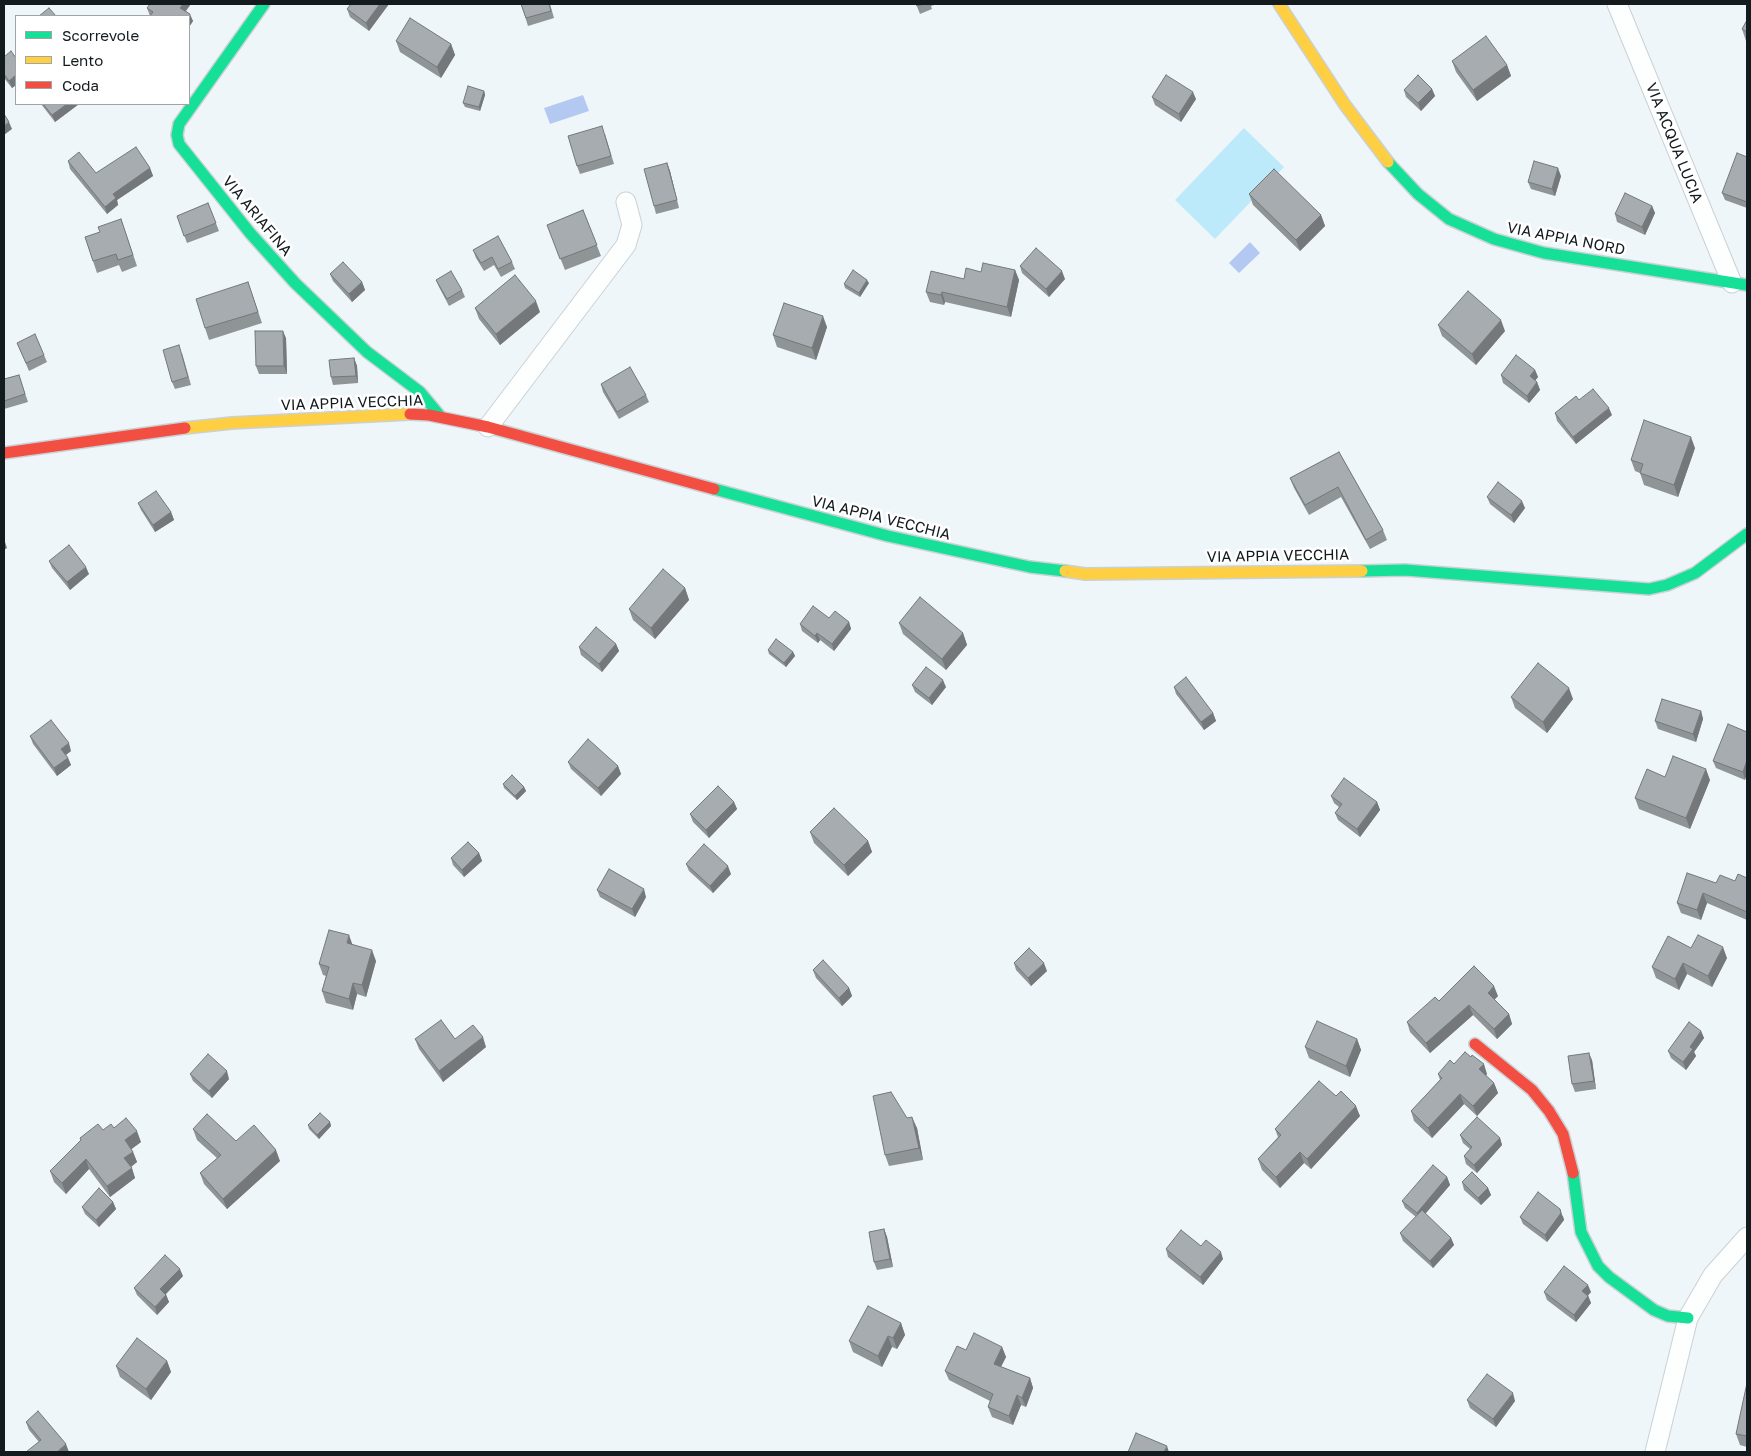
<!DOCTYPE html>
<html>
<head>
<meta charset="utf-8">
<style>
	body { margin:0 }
	#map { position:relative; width:1751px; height:1456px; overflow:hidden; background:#eff6f9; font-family:"Golos Text",sans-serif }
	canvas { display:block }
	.frame { position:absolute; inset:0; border:5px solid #141b1e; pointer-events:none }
	.legend { position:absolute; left:15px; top:15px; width:175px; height:90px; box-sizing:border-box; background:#fff; border:1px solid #a1a4a5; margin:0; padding:6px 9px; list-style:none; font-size:15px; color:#141b1e }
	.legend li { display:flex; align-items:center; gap:10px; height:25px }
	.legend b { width:25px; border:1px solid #a1a4a5 }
</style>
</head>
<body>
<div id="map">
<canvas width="1751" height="1456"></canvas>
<div class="frame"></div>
<ul class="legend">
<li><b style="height:6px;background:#16e098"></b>Scorrevole</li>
<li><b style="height:6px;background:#ffcf43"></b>Lento</li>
<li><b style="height:6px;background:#f24e42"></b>Coda</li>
</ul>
</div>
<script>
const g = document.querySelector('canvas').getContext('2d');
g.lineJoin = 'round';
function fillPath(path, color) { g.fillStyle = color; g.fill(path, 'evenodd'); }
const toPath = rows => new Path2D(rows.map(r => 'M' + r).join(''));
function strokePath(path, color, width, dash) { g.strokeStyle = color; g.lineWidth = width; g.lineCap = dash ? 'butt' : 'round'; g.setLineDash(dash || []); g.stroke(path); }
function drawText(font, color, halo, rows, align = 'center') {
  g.font = font + ' "Golos Text",sans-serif'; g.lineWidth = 5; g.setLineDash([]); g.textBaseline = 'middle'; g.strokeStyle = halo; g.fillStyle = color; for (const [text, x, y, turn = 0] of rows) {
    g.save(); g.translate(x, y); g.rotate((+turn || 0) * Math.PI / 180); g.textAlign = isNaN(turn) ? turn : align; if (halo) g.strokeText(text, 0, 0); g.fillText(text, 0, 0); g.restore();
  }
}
const green = toPath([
	[1244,128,1284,167,1215,239,1175,200]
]);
const water = toPath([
	[583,95,589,111,550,124,544,108],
	[1250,242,1260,253,1239,273,1229,263]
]);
const street = toPath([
	[1617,4,1732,283],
	[488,427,626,245,632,225,626,202],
	[1655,1452,1688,1318,1713,1275,1747,1237]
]);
const fast = toPath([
	[264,4,179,124,177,135,179,144,250,233,295,283,367,352,420,392,440,416],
	[1388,162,1418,194,1449,219,1494,239,1544,253,1747,285],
	[714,489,888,536,1030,567,1065,571],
	[1362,571,1405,570,1649,589,1667,585,1695,573,1747,534],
	[1573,1173,1581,1232,1598,1266,1609,1277,1654,1310,1668,1316,1688,1318]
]);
const slow = toPath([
	[1279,4,1345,105,1388,162],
	[185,428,232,423,410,414],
	[1065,571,1085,574,1362,571]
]);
const jam = toPath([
	[410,414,429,415,488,427,714,489],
	[4,453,185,428],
	[1475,1044,1532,1090,1549,1111,1563,1134,1573,1173]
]);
const wall = toPath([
	[351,4,389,4,369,31,350,17,347,9],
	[521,4,550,4,554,18,528,26],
	[916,4,937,4,931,6,932,9,920,14],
	[147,8,186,11,193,21,189,27,189,16,150,16],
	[1747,20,1747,41,1746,41,1742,29],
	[396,41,451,44,455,55,441,78,400,52],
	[4,57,16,58,16,85,12,88,4,78],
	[1452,61,1507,65,1511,76,1477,101,1456,72],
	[1432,89,1435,96,1421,111,1406,97,1404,90],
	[484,91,485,95,480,111,465,107,463,103],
	[1152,97,1196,99,1181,122,1155,105],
	[41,104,79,104,55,122],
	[605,134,614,164,580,174,577,166],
	[1747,157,1747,208,1725,200,1722,193],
	[68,161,96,173,150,168,153,176,117,200,118,205,107,214,70,169],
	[667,163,670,171,679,208,656,214,654,206],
	[1561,176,1555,196,1531,189,1528,182],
	[1249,194,1321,215,1325,226,1300,251,1253,205],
	[208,203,219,231,187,243,177,216],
	[1652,206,1655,213,1645,235,1617,222,1615,214],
	[583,210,601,256,565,270,547,225],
	[121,219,137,266,122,272,119,265,97,273,85,237,100,232],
	[473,250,512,262,515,269,501,277,494,265,484,271,476,258],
	[1020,266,1065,279,1049,297,1022,273],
	[1015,270,1019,280,1011,317,945,302,944,305,930,302,926,292,964,279],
	[330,274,362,282,365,290,352,302,333,281],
	[436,280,462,290,465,297,449,306,439,287],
	[248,282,262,323,209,340,205,328],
	[869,283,860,297,845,288,844,284],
	[475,308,540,312,500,345,479,319],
	[1438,325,1505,331,1476,365,1442,336],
	[827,327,816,360,777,347,773,335],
	[286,338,287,374,259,374,256,366],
	[17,343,44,355,47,362,29,371],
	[182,353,191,385,175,389,172,382],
	[354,358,357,366,358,383,333,385,331,377],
	[1535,370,1538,377,1535,381,1537,382,1540,390,1529,403,1503,383,1501,375],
	[19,375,28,402,4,409,4,379],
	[601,384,646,395,649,402,619,419,603,392],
	[1579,400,1612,415,1576,444,1557,421,1555,413],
	[1695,448,1678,497,1644,485,1640,473,1635,471,1631,460],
	[1339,452,1383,530,1387,540,1370,549,1341,497,1309,515,1294,488,1290,478],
	[1487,497,1525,508,1514,523,1490,504],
	[138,503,171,512,174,520,155,532,141,510],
	[49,561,89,574,70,590,52,568],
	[685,588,689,600,655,639,633,620,629,609],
	[849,622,851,629,834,651,820,640,818,643,802,631,800,624],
	[899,623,963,633,967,645,946,670,903,634],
	[616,644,619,651,602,672,581,655,579,647],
	[768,650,793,652,795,656,786,667,769,654],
	[912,685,946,687,932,705,915,692],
	[1174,687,1213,713,1216,721,1204,730,1176,694],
	[1511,697,1573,699,1547,733,1515,708],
	[1701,711,1703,719,1696,742,1658,729,1655,721],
	[1747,732,1745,780,1716,768,1713,761],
	[30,736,71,751,66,755,68,758,71,765,57,776,33,744],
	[568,762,618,766,621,774,601,796,571,769],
	[1665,777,1710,780,1690,829,1639,809,1635,798],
	[503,784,524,787,526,791,517,800,504,788],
	[1331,796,1377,802,1380,810,1360,837,1338,820,1335,813,1339,807,1334,803],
	[734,802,737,809,709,838,693,822,690,814],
	[810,832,868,841,872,852,848,876,814,843],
	[479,853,482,861,464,877,453,865,451,858],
	[686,864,731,874,713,893,689,871],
	[1747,878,1747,920,1707,903,1701,920,1681,913,1677,903,1716,883,1735,881],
	[597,890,646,897,635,917,600,897],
	[352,944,376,961,366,997,357,994,353,1010,326,1003,322,991,326,976,323,975,319,964],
	[1691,948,1727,958,1712,987,1687,974,1679,990,1656,978,1652,967],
	[1014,963,1047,971,1031,986,1016,970],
	[813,970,849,988,852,996,842,1006,816,978],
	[1498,996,1494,1000,1509,1014,1512,1024,1497,1039,1473,1015,1430,1053,1410,1032,1407,1022,1439,1001],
	[1701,1031,1704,1038,1694,1052,1696,1056,1686,1070,1671,1058,1668,1051],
	[415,1039,455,1039,486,1047,443,1082,419,1049],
	[1357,1039,1361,1050,1350,1077,1309,1058,1305,1047],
	[1592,1060,1596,1089,1575,1092,1572,1084],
	[1454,1064,1487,1074,1486,1076,1494,1083,1498,1093,1477,1116,1464,1104,1432,1138,1414,1121,1411,1111,1440,1080,1438,1074],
	[190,1074,229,1079,212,1098,193,1081],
	[1336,1096,1360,1116,1311,1169,1304,1163,1280,1188,1262,1170,1258,1159,1278,1137,1275,1129],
	[907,1118,917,1128,923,1160,889,1166,885,1155],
	[330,1122,331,1126,319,1139,309,1129,308,1125],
	[114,1128,141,1142,131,1149,133,1152,137,1162,131,1167,135,1178,110,1197,89,1169,66,1194,54,1182,50,1171,81,1140,80,1138,103,1130],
	[193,1129,236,1141,280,1161,227,1209,204,1184,200,1173,217,1158,197,1140],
	[1460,1135,1500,1138,1502,1145,1477,1173,1466,1164,1464,1156,1470,1149,1463,1143],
	[1447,1177,1450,1185,1425,1214,1451,1238,1454,1245,1433,1268,1403,1241,1400,1233,1416,1217,1405,1208,1402,1201],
	[1462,1182,1488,1188,1491,1195,1481,1205,1464,1190],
	[113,1202,116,1209,99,1227,85,1214,82,1207],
	[1563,1216,1564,1220,1547,1242,1523,1224,1520,1217],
	[884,1229,887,1237,893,1267,877,1270,874,1262],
	[1201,1246,1223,1259,1203,1285,1168,1257,1166,1249],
	[183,1276,166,1294,169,1302,157,1315,137,1295,134,1288],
	[1544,1292,1591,1292,1588,1295,1591,1303,1576,1322,1547,1300],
	[901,1323,905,1335,897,1349,892,1347,882,1367,853,1352,849,1341],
	[1002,1347,1006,1357,1001,1367,1030,1378,1033,1388,1026,1407,1021,1405,1013,1425,992,1417,988,1407,990,1401,949,1380,945,1371,966,1350],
	[167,1361,171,1372,151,1400,120,1377,116,1366],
	[1747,1383,1747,1447,1740,1445,1736,1434],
	[1467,1400,1515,1401,1496,1427,1470,1408],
	[26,1422,69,1452,39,1442,29,1430]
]);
const shadedWall = toPath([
	[183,4,191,4,183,15,180,8],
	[380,4,389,4,369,31,366,23],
	[190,14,193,21,189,27,189,16],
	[451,44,455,55,441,78,437,67],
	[1507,65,1511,76,1477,101,1473,90],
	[16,75,16,85,12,88,9,81],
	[1432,89,1435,96,1421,111,1418,103],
	[484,91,485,95,480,111,479,107],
	[1193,92,1196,99,1181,122,1179,114],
	[67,104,79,104,55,122,52,115],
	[9,122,12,129,4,135,4,126],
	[667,163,670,171,679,208,677,200],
	[150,168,153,176,117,200,118,205,107,214,105,207,113,194],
	[1558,168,1561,176,1555,196,1552,189],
	[1652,206,1655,213,1645,235,1642,227],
	[1321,215,1325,226,1300,251,1296,240],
	[1015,270,1019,280,1011,317,1007,307],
	[1062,271,1065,279,1049,297,1046,289],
	[867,280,869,283,860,297,859,293],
	[362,282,365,290,352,302,349,294],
	[942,292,945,302,944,305,941,295],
	[536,301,540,312,500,345,496,334],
	[823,316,827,327,816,360,812,348],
	[1501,320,1505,331,1476,365,1472,354],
	[283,331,286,338,287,374,284,366],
	[354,358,357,366,358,383,356,376],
	[1535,370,1538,377,1532,384,1530,376],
	[1537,382,1540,390,1529,403,1527,396],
	[1609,408,1612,415,1576,444,1573,437],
	[1691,437,1695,448,1678,497,1674,485],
	[1522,501,1525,508,1514,523,1511,515],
	[171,512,174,520,155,532,153,525],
	[4,539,7,548,4,550],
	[86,567,89,574,70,590,67,582],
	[685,588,689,600,655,639,651,628],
	[849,622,851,629,834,651,832,644],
	[817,633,820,640,818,643,815,636],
	[963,633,967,645,946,670,942,659],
	[616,644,619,651,602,672,599,664],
	[793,652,795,656,786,667,784,663],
	[943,680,946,687,932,705,929,698],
	[1569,688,1573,699,1547,733,1543,722],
	[1701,711,1703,719,1696,742,1693,734],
	[1213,713,1216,721,1204,730,1201,722],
	[69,743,71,751,64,756,61,749],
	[68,758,71,765,57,776,54,768],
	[1747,760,1747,775,1745,780,1743,772],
	[618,766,621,774,601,796,598,788],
	[1706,769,1710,780,1690,829,1686,818],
	[524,787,526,791,517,800,515,796],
	[734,802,737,809,709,838,706,830],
	[1377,802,1380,810,1360,837,1357,829],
	[868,841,872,852,848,876,844,865],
	[479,853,482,861,464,877,462,870],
	[728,866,731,874,713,893,710,886],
	[644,889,646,897,635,917,632,909],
	[1703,893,1707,903,1701,920,1697,910],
	[349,935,353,946,347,943],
	[1723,947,1727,958,1712,987,1708,976],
	[372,950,376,961,366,997,362,985],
	[1044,963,1047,971,1031,986,1028,978],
	[1683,963,1687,974,1679,990,1675,979],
	[353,983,357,994,353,1010,349,999],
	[1494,986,1498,996,1491,1003,1488,993],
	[849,988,852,996,842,1006,839,998],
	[1469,1005,1473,1015,1430,1053,1426,1043],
	[1509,1014,1512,1024,1497,1039,1494,1029],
	[1701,1031,1704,1038,1694,1052,1696,1056,1686,1070,1683,1062,1690,1047],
	[483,1037,486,1047,443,1082,439,1071],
	[1357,1039,1361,1050,1350,1077,1346,1066],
	[1589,1053,1592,1060,1596,1089,1594,1081],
	[1484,1064,1487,1074,1482,1080,1479,1069],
	[227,1071,229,1079,212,1098,209,1091],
	[1494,1083,1498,1093,1477,1116,1473,1106],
	[1460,1094,1464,1104,1432,1138,1428,1128],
	[1356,1106,1360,1116,1311,1169,1307,1159],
	[912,1117,917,1128,923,1160,919,1148],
	[330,1122,331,1126,319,1139,317,1135],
	[137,1131,141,1142,129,1151,125,1140],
	[1500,1138,1502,1145,1477,1173,1474,1165],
	[276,1150,280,1161,227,1209,223,1199],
	[133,1152,137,1162,128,1169,124,1158],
	[1300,1152,1304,1163,1280,1188,1276,1177],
	[86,1159,89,1169,66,1194,62,1183],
	[132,1168,135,1178,110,1197,107,1186],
	[1447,1177,1450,1185,1420,1220,1417,1213],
	[1488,1188,1491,1195,1481,1205,1478,1198],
	[113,1202,116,1209,99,1227,96,1220],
	[1560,1209,1564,1220,1547,1242,1545,1235],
	[884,1229,887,1237,893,1267,890,1259],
	[1451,1238,1454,1245,1433,1268,1430,1261],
	[1221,1252,1223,1259,1203,1285,1200,1277],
	[180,1269,183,1276,163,1297,160,1289],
	[1588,1285,1591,1292,1585,1299,1582,1291],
	[166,1295,169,1302,157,1315,155,1307],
	[1588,1296,1591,1303,1576,1322,1574,1315],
	[901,1323,905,1335,897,1349,893,1338],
	[888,1336,892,1347,882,1367,878,1356],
	[1002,1347,1006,1357,997,1374,994,1364],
	[167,1361,171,1372,151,1400,146,1389],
	[1030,1378,1033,1388,1026,1407,1022,1398],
	[1513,1393,1515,1401,1496,1427,1493,1419],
	[1017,1395,1021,1405,1013,1425,1009,1416],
	[66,1444,69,1452,57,1452],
	[1167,1446,1169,1452,1164,1452]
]);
const building = toPath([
	[150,4,183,4,180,8,190,14,189,16,150,16,153,12,147,8,150,4],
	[351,4,380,4,366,23,347,9,351,4],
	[521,4,549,4,551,11,526,18,521,4],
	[916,4,924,4,917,6,916,4],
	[49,8,56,16,39,16,49,8],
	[410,18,451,44,437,67,396,41,410,18],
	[1747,20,1747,32,1742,29,1747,20],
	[1486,36,1507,65,1473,90,1452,61,1486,36],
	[11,51,16,58,16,75,9,81,4,74,4,57,11,51],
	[1166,75,1193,92,1179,114,1152,97,1166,75],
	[1418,75,1432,89,1418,103,1404,90,1418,75],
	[468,86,484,91,479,107,463,103,468,86],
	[43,104,67,104,52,115,43,104],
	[4,114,9,122,4,126,4,114],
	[602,126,611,156,577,166,568,136,602,126],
	[136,147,150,168,113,194,116,198,105,207,68,161,79,152,96,173,136,147],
	[1737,153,1747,157,1747,202,1722,193,1737,153],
	[1534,161,1558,168,1552,189,1528,182,1534,161],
	[667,163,677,200,654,206,644,169,667,163],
	[1274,169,1321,215,1296,240,1249,194,1274,169],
	[1625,193,1652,206,1642,227,1615,214,1625,193],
	[208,203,216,223,184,236,177,216,208,203],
	[583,210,597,245,560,259,547,225,583,210],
	[121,219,133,255,118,260,116,254,93,261,85,237,100,232,98,227,121,219],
	[498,236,512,262,498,269,492,257,481,263,473,250,498,236],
	[1036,248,1062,271,1046,289,1020,266,1036,248],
	[343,262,362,282,349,294,330,274,343,262],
	[983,263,1015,270,1007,307,942,292,941,295,926,292,931,271,964,279,966,268,981,272,983,263],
	[853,270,867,280,859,293,844,284,853,270],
	[451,271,462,290,447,299,436,280,451,271],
	[515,275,536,301,496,334,475,308,515,275],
	[248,282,258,312,205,328,196,299,248,282],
	[1468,291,1501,320,1472,354,1438,325,1468,291],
	[784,303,823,316,812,348,773,335,784,303],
	[255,331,283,331,284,366,256,366,255,331],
	[35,334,44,355,26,363,17,343,35,334],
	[179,345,188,377,172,382,163,350,179,345],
	[1516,355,1535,370,1530,376,1537,382,1527,396,1501,375,1516,355],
	[354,358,356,376,331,377,329,360,354,358],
	[630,367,646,395,617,412,601,384,630,367],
	[19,375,25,394,4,401,4,379,19,375],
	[1593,389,1609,408,1573,437,1555,413,1576,396,1579,400,1593,389],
	[1644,420,1691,437,1674,485,1640,473,1643,464,1631,460,1644,420],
	[1339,452,1383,530,1366,540,1338,487,1305,505,1290,478,1339,452],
	[1498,482,1522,501,1511,515,1487,497,1498,482],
	[156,491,171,512,153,525,138,503,156,491],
	[69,545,86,567,67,582,49,561,69,545],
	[663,569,685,588,651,628,629,609,663,569],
	[920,597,963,633,942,659,899,623,920,597],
	[813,606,829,618,835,611,849,622,832,644,817,633,815,636,800,624,813,606],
	[596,627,616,644,599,664,579,647,596,627],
	[776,639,793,652,784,663,768,650,776,639],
	[1538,663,1569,688,1543,722,1511,697,1538,663],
	[926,667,943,680,929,698,912,685,926,667],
	[1186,677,1213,713,1201,722,1174,687,1186,677],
	[1662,699,1701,711,1693,734,1655,721,1662,699],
	[51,720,69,743,61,749,68,758,54,768,30,736,51,720],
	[1728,724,1747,732,1747,760,1743,772,1713,761,1728,724],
	[588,739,618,766,598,788,568,762,588,739],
	[1673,756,1706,769,1686,818,1635,798,1647,769,1665,777,1673,756],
	[512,775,524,787,515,796,503,784,512,775],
	[1344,778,1377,802,1357,829,1335,813,1342,804,1331,796,1344,778],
	[718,786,734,802,706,830,690,814,718,786],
	[834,808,868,841,844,865,810,832,834,808],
	[468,842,479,853,462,870,451,858,468,842],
	[704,844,728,866,710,886,686,864,704,844],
	[609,869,644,889,632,909,597,890,609,869],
	[1687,873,1716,883,1720,875,1735,881,1738,874,1747,878,1747,912,1703,893,1697,910,1677,903,1687,873],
	[329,930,349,935,347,943,372,950,362,985,353,983,349,999,322,991,329,967,319,964,329,930],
	[1698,935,1723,947,1708,976,1683,963,1675,979,1652,967,1668,936,1691,948,1698,935],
	[1029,948,1044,963,1028,978,1014,963,1029,948],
	[823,960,849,988,839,998,813,970,823,960],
	[1474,966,1494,986,1488,993,1509,1014,1494,1029,1469,1005,1426,1043,1407,1022,1435,997,1439,1001,1474,966],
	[441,1020,455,1039,473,1025,483,1037,439,1071,415,1039,441,1020],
	[1317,1021,1357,1039,1346,1066,1305,1047,1317,1021],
	[1689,1022,1701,1031,1690,1047,1693,1049,1683,1062,1668,1051,1689,1022],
	[1465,1052,1471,1057,1472,1055,1484,1064,1479,1069,1494,1083,1473,1106,1460,1094,1428,1128,1411,1111,1442,1078,1438,1074,1450,1060,1454,1064,1465,1052],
	[1589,1053,1594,1081,1572,1084,1568,1056,1589,1053],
	[208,1054,227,1071,209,1091,190,1074,208,1054],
	[1319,1081,1336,1096,1341,1091,1356,1106,1307,1159,1300,1152,1276,1177,1258,1159,1281,1135,1275,1129,1319,1081],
	[891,1092,907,1118,912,1117,919,1148,885,1155,873,1096,891,1092],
	[320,1113,330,1122,317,1135,308,1125,320,1113],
	[207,1114,236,1141,254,1125,276,1150,223,1199,200,1173,221,1155,193,1129,207,1114],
	[1477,1117,1500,1138,1474,1165,1464,1156,1472,1147,1460,1135,1477,1117],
	[126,1118,137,1131,125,1140,133,1152,124,1158,132,1168,107,1186,86,1159,62,1183,50,1171,81,1140,80,1138,98,1124,103,1130,111,1124,114,1128,126,1118],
	[1433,1165,1447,1177,1417,1213,1402,1201,1433,1165],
	[1472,1172,1488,1188,1478,1198,1462,1182,1472,1172],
	[99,1188,113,1202,96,1220,82,1207,99,1188],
	[1538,1192,1560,1209,1561,1213,1545,1235,1520,1217,1538,1192],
	[1422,1210,1451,1238,1430,1261,1400,1233,1422,1210],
	[884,1229,890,1259,874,1262,869,1232,884,1229],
	[1181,1230,1201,1246,1206,1240,1221,1252,1200,1277,1166,1249,1181,1230],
	[165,1255,180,1269,160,1289,166,1295,155,1307,134,1288,165,1255],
	[1564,1266,1588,1285,1582,1291,1588,1296,1574,1315,1544,1292,1564,1266],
	[868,1306,901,1323,893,1338,888,1336,878,1356,849,1341,868,1306],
	[974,1333,1002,1347,994,1364,1030,1378,1022,1398,1017,1395,1009,1416,988,1407,993,1394,945,1371,957,1346,966,1350,974,1333],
	[137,1338,167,1361,146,1389,116,1366,137,1338],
	[1487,1374,1513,1393,1493,1419,1467,1400,1487,1374],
	[1747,1383,1747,1436,1736,1434,1747,1383],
	[38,1411,66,1444,57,1452,26,1452,41,1440,26,1422,38,1411],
	[1136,1433,1167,1446,1164,1452,1128,1452,1136,1433]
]);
const streetNames = [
	["VIA ACQUA LUCIA",1674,143,68],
	["VIA ARIAFINA",257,216,50],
	["VIA APPIA NORD",1566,239,11],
	["VIA APPIA VECCHIA",352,403,-2],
	["VIA APPIA VECCHIA",881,518,14],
	["VIA APPIA VECCHIA",1278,556,-1]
];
fillPath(green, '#bdeafa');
fillPath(water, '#b4c9f1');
strokePath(street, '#cad1d4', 21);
strokePath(fast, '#cad1d4', 14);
strokePath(slow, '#cad1d4', 14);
strokePath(jam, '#cad1d4', 14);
strokePath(street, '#fdfefe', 19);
strokePath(fast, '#16e098', 11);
strokePath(slow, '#ffcf43', 11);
strokePath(jam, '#f24e42', 11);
fillPath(wall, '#8f9496');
fillPath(shadedWall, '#74787a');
fillPath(building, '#a6acaf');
strokePath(building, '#74787a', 1);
drawText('15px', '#141b1e', '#fff', streetNames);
</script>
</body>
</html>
